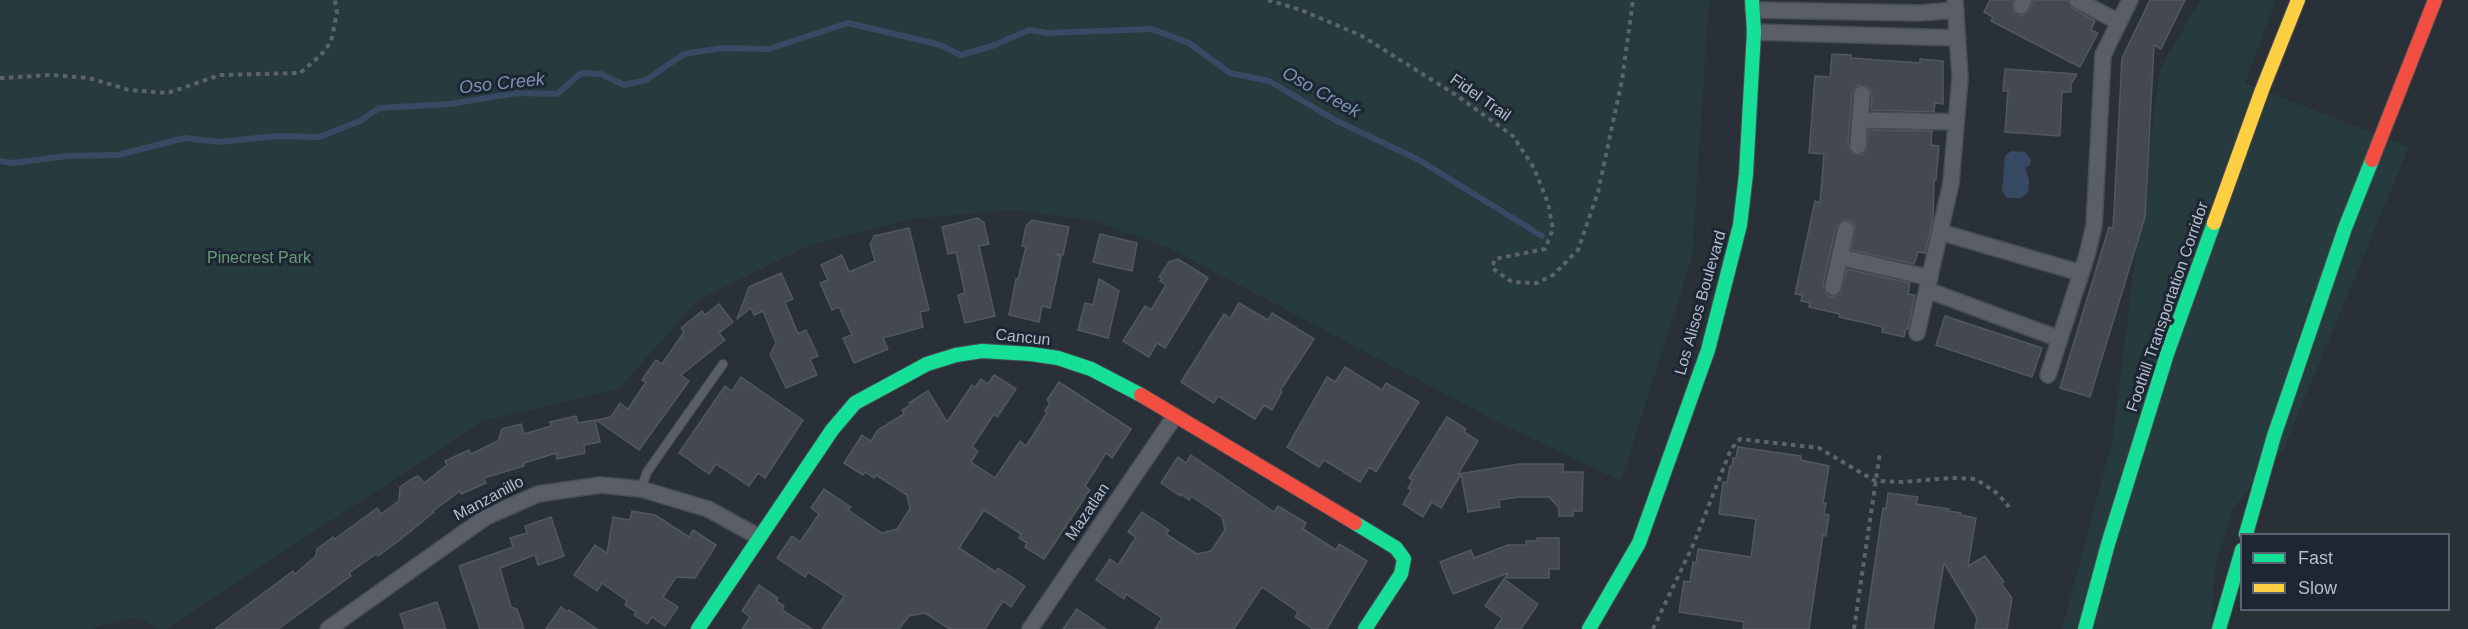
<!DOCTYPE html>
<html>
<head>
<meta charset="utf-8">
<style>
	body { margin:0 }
	#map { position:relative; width:2468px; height:629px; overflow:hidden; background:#2a3038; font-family:Helvetica,sans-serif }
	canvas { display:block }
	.legend { position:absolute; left:2240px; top:533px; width:210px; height:78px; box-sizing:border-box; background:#1d2633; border:2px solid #59626f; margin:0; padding:8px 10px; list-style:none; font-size:18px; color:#b4bcc9 }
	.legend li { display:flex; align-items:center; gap:12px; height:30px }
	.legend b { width:30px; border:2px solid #59626f }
</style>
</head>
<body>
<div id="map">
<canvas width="2468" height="629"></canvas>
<ul class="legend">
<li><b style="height:8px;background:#16e098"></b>Fast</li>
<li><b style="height:8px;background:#ffcf43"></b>Slow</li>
</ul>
</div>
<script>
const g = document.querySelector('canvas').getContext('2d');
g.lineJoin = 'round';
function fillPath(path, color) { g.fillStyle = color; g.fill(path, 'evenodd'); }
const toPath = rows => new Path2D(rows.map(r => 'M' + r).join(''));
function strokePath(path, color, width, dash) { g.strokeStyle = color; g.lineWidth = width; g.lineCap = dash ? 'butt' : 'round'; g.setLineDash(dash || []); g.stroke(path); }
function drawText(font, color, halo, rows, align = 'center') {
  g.font = font + ' Helvetica,sans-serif'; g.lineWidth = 6; g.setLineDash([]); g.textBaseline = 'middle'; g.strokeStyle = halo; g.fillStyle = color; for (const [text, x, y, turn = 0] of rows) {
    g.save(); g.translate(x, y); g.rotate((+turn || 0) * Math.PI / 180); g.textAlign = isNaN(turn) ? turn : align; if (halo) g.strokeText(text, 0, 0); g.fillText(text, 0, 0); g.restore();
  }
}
const green = toPath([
	[0,0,1709,0,1692,257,1621,481,1498,422,1169,248,1094,221,1013,210,911,219,808,246,698,300,619,389,483,421,166,629,159,629,142,619,124,619,90,629,0,629],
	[2200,0,2276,0,2245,83,2409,147,2284,448,2233,509,2215,566,2211,629,2062,629,2112,442,2160,69]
]);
const water = toPath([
	[2011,151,2025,152,2031,160,2030,165,2025,168,2029,180,2028,193,2021,198,2007,198,2002,191,2005,156]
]);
const stream = toPath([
	[0,161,13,163,67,156,118,155,185,138,220,142,276,136,319,137,360,121,379,108,450,104,517,93,557,94,581,73,601,74,624,85,646,80,684,54,722,48,769,49,848,23,937,44,961,55,995,45,1029,30,1047,33,1152,29,1189,43,1230,73,1269,81,1337,121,1419,160,1542,236]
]);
const building = toPath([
	[1990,0,2013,0,2013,11,2021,16,2029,11,2034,0,2067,0,2072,8,2095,21,2091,30,2098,33,2080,67,1991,21,1993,17,1984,12,1990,0],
	[2150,0,2185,0,2161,49,2154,45,2145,217,2090,397,2060,388,2109,227,2113,229,2122,58,2150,0],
	[1832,54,1851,55,1851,58,1920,63,1920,59,1943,61,1943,104,1935,103,1934,112,1871,110,1872,94,1868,86,1858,85,1852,93,1848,145,1853,154,1862,155,1866,151,1869,130,1932,131,1931,145,1939,146,1936,180,1934,180,1933,220,1925,253,1918,252,1914,264,1851,250,1855,227,1852,221,1844,220,1836,227,1823,285,1827,295,1831,297,1840,294,1847,269,1910,283,1908,294,1915,295,1908,329,1906,328,1904,337,1882,332,1883,327,1839,317,1840,314,1809,307,1810,303,1801,301,1802,295,1795,294,1815,201,1820,203,1824,154,1809,153,1815,76,1830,77,1832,54],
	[2005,69,2077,74,2071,84,2071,92,2062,92,2060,136,2005,132,2008,91,2003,91,2005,69],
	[978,218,984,223,989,244,979,246,995,316,965,323,958,295,965,293,956,252,948,254,942,227,978,218],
	[1032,220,1069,227,1063,255,1056,254,1061,257,1050,308,1042,306,1039,322,1009,315,1016,279,1018,279,1026,247,1022,246,1026,226,1032,220],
	[909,228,929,310,920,312,923,327,883,338,888,349,854,363,843,338,852,335,839,307,832,310,820,283,828,280,821,265,842,255,849,272,875,261,870,244,874,236,909,228],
	[1100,234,1137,243,1132,271,1093,262,1100,234],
	[1178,259,1208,278,1165,348,1157,343,1149,357,1123,341,1145,306,1151,310,1166,285,1160,281,1162,278,1159,277,1169,262,1178,259],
	[781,273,793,299,785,302,798,334,806,330,818,356,810,359,817,375,786,388,770,354,776,343,763,311,754,315,751,308,737,319,749,287,781,273],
	[1099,279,1119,291,1108,338,1078,330,1085,303,1093,305,1099,279],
	[1239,303,1268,320,1272,313,1314,339,1280,391,1282,392,1272,410,1264,405,1255,419,1218,396,1214,403,1181,382,1224,314,1230,318,1239,303],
	[719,304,733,322,719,333,725,340,681,375,689,381,639,450,596,420,611,417,620,403,628,409,646,382,642,380,656,360,662,364,684,332,681,328,702,311,705,315,719,304],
	[1945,316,2042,348,2032,377,1936,345,1945,316],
	[1345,367,1382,390,1386,383,1419,402,1376,472,1369,467,1360,482,1324,460,1319,467,1287,447,1327,377,1335,382,1345,367],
	[994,375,1016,389,997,417,994,414,972,447,978,451,971,462,995,478,1020,441,1026,446,1047,413,1045,411,1050,403,1047,400,1059,382,1131,429,1112,458,1106,453,1085,486,1090,490,1044,559,1025,547,1027,543,1019,538,1021,534,984,510,959,548,996,572,998,568,1025,586,1011,607,1003,601,985,629,950,629,925,613,909,616,899,629,822,629,844,596,808,572,805,577,777,558,792,536,800,542,819,514,811,508,824,489,851,507,848,510,882,533,897,529,910,509,907,495,876,475,874,478,865,472,863,475,844,463,862,435,871,441,878,430,904,414,902,410,911,405,909,403,928,391,947,422,972,385,975,387,981,379,988,384,994,375],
	[741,377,803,420,765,478,758,473,749,486,716,464,709,474,679,453,725,386,732,391,741,377],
	[576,416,578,423,595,420,600,442,584,445,585,453,557,459,556,453,524,463,524,466,484,478,486,483,461,494,460,491,433,511,434,512,401,539,378,556,376,554,349,573,351,576,278,629,215,629,293,571,295,574,316,556,317,549,333,537,335,539,377,508,381,514,399,501,400,487,413,478,418,476,424,483,447,465,445,461,469,450,471,454,498,441,502,429,521,424,524,434,551,426,550,422,576,416],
	[1447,417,1466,429,1464,432,1478,441,1458,474,1519,464,1563,464,1563,472,1583,472,1582,511,1573,511,1573,516,1559,516,1559,508,1549,497,1518,497,1499,500,1500,507,1468,512,1461,474,1441,508,1432,502,1423,517,1403,504,1411,490,1408,488,1413,480,1409,478,1447,417],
	[1738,447,1801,456,1801,460,1829,466,1823,503,1826,503,1824,514,1829,515,1826,536,1823,535,1809,629,1743,629,1744,622,1679,612,1684,581,1690,582,1693,562,1696,563,1698,549,1751,557,1756,519,1719,514,1723,482,1727,483,1730,466,1732,466,1733,458,1736,458,1738,447],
	[1191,455,1274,512,1278,506,1306,523,1303,529,1336,550,1339,544,1367,561,1327,629,1313,629,1295,617,1298,612,1262,587,1234,629,1155,629,1162,618,1126,594,1124,599,1096,580,1110,559,1118,565,1136,537,1128,532,1142,512,1169,530,1166,534,1197,554,1211,551,1225,530,1222,517,1191,496,1189,500,1181,494,1180,496,1161,483,1178,457,1186,463,1191,455],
	[1888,493,1918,497,1916,504,1949,509,1948,511,1961,513,1960,515,1976,518,1968,566,1985,556,2004,582,2001,583,2012,598,2007,629,1975,629,1977,618,1944,563,1933,629,1865,629,1883,508,1886,509,1888,493],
	[632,511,655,515,689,537,693,530,716,545,695,578,676,577,663,597,678,607,665,626,652,617,647,624,634,615,636,612,625,605,627,601,602,583,597,591,574,575,595,545,607,553,613,517,630,520,632,511],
	[551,517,564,556,538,565,535,555,500,568,511,607,517,609,524,629,480,629,459,566,513,547,510,538,527,533,525,526,551,517],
	[1537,538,1559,538,1559,569,1549,569,1549,578,1505,578,1508,573,1453,594,1440,562,1471,550,1474,558,1508,545,1526,545,1526,541,1537,541,1537,538],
	[1504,579,1538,604,1521,629,1495,629,1502,618,1485,606,1504,579],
	[759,585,778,598,776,601,784,606,782,610,812,629,742,629,750,617,742,611,759,585],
	[437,602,446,629,405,629,400,614,437,602],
	[561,607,567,612,569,610,597,629,546,629,561,607],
	[1077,609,1106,629,1063,629,1077,609]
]);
const path = toPath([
	[1268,0,1301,10,1362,36,1456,95,1513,136,1534,168,1548,203,1553,229,1545,249,1495,259,1492,268,1512,282,1537,283,1553,275,1578,250,1598,192,1622,80,1633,0],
	[0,78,51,75,89,78,129,90,168,93,220,75,300,73,321,55,331,42,337,13,335,0],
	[1653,629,1694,543,1731,449,1740,439,1819,448,1875,481,1903,482,1951,478,1976,479,1998,494,2009,507],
	[1854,629,1880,452]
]);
const lane = toPath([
	[641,489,647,472,723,364]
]);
const street = toPath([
	[2077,0,2119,22],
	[2021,6,2024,0],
	[1753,10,1919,13,1956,10],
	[1754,32,1958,38],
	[1860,120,1956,122],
	[1858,146,1862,94],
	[1940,232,2081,273],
	[1840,257,1930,278],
	[1833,287,1846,229],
	[1927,290,2060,339],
	[1917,333,1951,183,1960,78,1955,0],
	[2048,375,2087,255,2094,226,2103,55,2130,0],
	[328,629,486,517,538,494,600,485,641,489,708,509,759,537],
	[1030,629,1175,416]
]);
const fast = toPath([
	[1355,523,1396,548,1404,559,1401,574,1365,629],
	[2246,534,2274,436,2345,228,2372,160],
	[698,629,832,430,855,403,927,364,956,355,982,351,1031,354,1058,358,1091,369,1141,395],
	[1589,629,1639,543,1708,350,1740,225,1746,174,1754,32,1752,0],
	[2085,629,2108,544,2167,354,2214,223],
	[2219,629,2242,550]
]);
const slow = toPath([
	[2214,223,2262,90,2298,0]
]);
const jam = toPath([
	[2372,160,2435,0],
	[1141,395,1355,523]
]);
const streetNames = [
	["Fidel Trail",1480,98,35],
	["Los Alisos Boulevard",1701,303,-74],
	["Foothill Transportation Corridor",2168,307,-71],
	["Cancun",1023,338,6],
	["Manzanillo",489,499,-28],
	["Mazatlan",1088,512,-56]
];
const parkNames = [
	["Pinecrest Park",259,259]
];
const waterNames = [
	["Oso Creek",502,84,-6],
	["Oso Creek",1321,93,29]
];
fillPath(green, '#273a3e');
fillPath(water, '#384963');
strokePath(stream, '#384963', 6);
fillPath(building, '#444950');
strokePath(building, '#52575f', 1.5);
strokePath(lane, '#484c53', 10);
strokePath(street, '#484c53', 18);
strokePath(fast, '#484c53', 16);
strokePath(slow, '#484c53', 16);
strokePath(jam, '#484c53', 16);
strokePath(path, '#5d636a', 4, [4.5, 4.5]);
strokePath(lane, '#5a5e66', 8);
strokePath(street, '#5a5e66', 15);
strokePath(fast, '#16e098', 14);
strokePath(slow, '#ffcf43', 14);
strokePath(jam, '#f24e42', 14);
drawText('16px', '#b4bcc9', '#1d2633', streetNames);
drawText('16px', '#6b9a76', '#1d2633', parkNames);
drawText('italic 18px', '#7c92b1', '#1d2633', waterNames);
</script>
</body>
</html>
